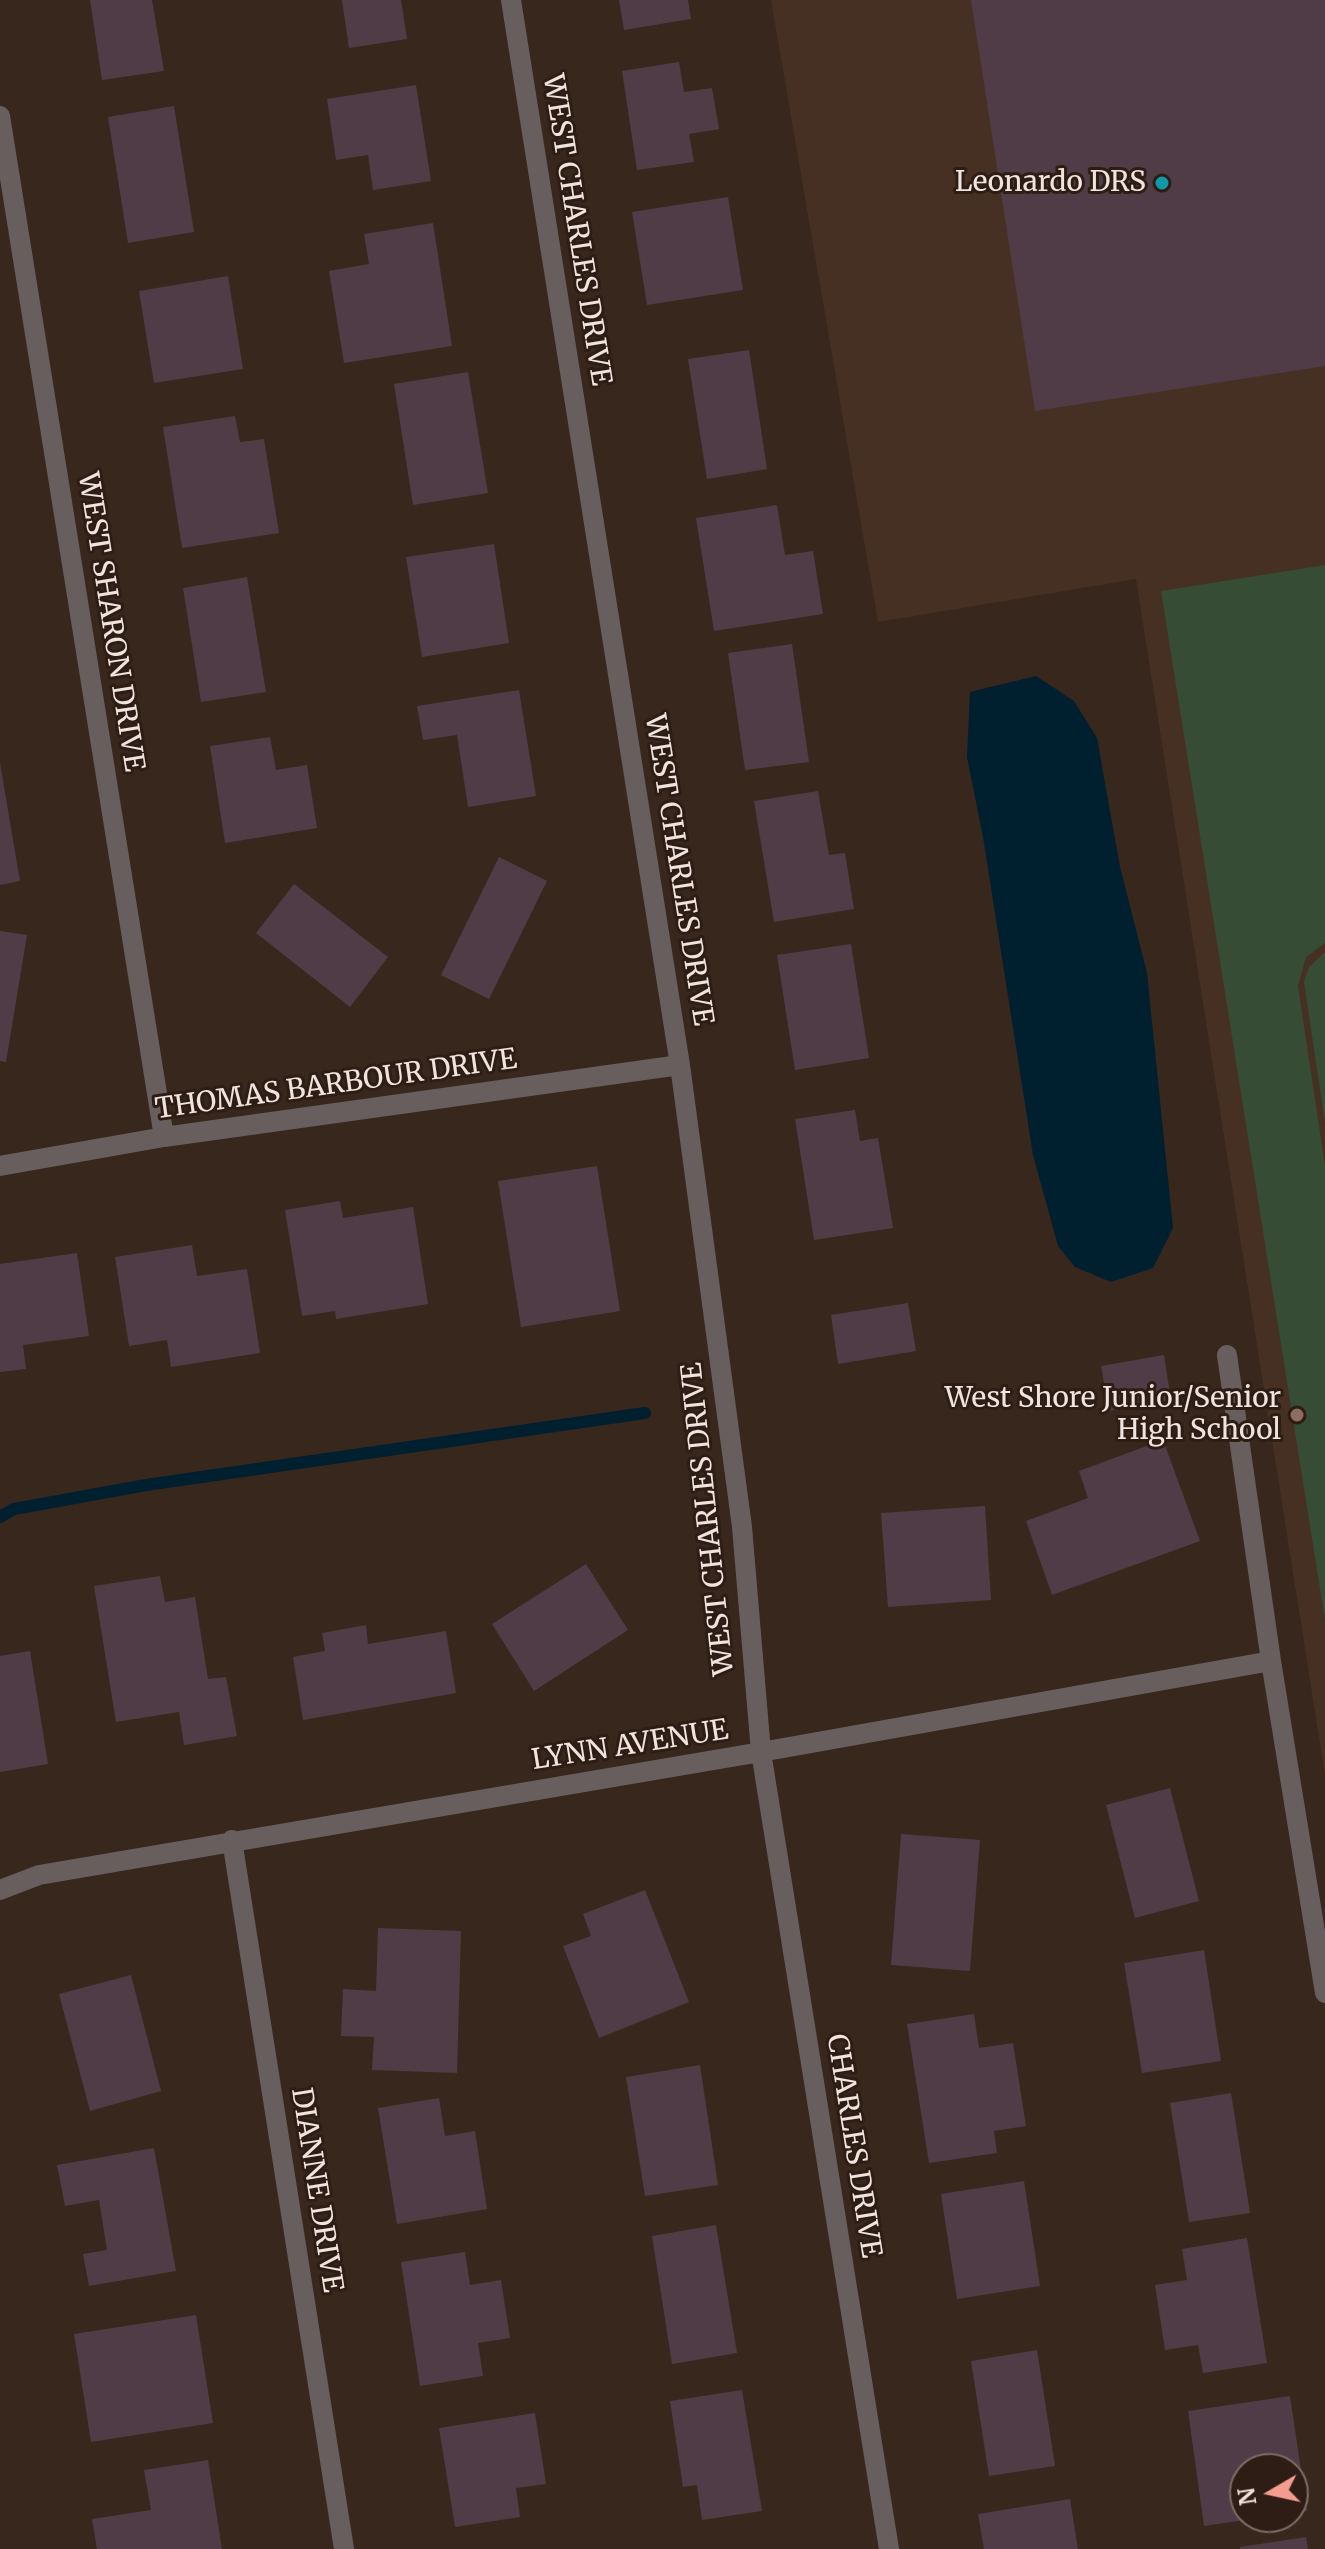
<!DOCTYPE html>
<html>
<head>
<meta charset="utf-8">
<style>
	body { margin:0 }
	#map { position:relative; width:1325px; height:2549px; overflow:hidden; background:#38271d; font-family:Merriweather,serif }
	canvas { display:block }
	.north { position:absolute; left:1229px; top:2453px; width:80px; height:80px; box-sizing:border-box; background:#2d1d14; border:2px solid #7b6d65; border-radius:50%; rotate:261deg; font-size:22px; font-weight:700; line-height:32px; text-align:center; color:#f0e4de }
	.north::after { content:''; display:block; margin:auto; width:28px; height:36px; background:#f59c91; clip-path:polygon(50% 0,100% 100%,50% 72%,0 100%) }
</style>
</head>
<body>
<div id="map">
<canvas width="1325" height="2549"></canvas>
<div class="north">N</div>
</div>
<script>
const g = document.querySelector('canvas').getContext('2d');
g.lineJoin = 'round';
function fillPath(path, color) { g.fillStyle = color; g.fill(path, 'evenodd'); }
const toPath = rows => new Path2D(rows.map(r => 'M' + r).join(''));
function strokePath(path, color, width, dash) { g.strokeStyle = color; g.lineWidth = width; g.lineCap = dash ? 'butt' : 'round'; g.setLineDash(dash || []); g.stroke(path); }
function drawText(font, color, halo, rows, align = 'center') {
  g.font = font + ' Merriweather,serif'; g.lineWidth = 6; g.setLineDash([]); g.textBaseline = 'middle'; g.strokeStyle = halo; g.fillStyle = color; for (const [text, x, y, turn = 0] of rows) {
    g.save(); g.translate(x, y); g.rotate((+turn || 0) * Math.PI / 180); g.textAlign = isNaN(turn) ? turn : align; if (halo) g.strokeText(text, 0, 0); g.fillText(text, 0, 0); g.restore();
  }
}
const built = toPath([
	[771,0,1325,0,1325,1775,1136,579,878,622]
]);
const green = toPath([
	[1325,565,1325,943,1306,957,1298,986,1325,1166,1325,1620,1161,591],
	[1325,952,1325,1123,1304,982,1309,967]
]);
const water = toPath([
	[1036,676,1074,701,1097,738,1120,867,1147,973,1173,1228,1153,1268,1111,1282,1075,1267,1058,1246,1033,1155,983,837,967,757,970,692]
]);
const stream = toPath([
	[0,1517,14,1509,146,1485,645,1413]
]);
const building = toPath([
	[90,0,152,0,164,71,102,80],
	[342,0,401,0,407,39,349,48],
	[619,0,688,0,691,19,624,30],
	[971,0,1325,0,1325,366,1035,411],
	[679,62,684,92,712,88,719,129,689,134,694,162,637,170,622,71],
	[416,85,431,181,373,190,368,155,336,160,327,99],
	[174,106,194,232,128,243,108,117],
	[728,197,743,290,647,305,632,212],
	[433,223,452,346,344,363,329,271,369,264,364,234],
	[228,276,243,369,154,383,139,291],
	[749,350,767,469,707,479,688,359],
	[468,372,488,493,413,505,394,384],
	[235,416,240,442,264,439,279,533,182,548,163,427],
	[777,505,785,555,813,551,823,614,714,631,696,518],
	[494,544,509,643,422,657,406,557],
	[247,577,266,692,201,702,183,588],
	[792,644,809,762,745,770,728,653],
	[519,690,536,796,468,807,457,735,423,740,417,706],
	[270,737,276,770,307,765,317,828,225,843,210,746],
	[0,763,20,881,0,885],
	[818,791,829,855,845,853,854,909,774,922,754,801],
	[499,857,547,881,489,999,441,975],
	[294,884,388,957,350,1007,256,933],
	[0,931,27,935,6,1062,0,1061],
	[851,944,869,1058,795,1070,777,955],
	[855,1110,860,1141,878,1138,893,1228,814,1240,795,1119],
	[597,1166,620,1311,521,1327,498,1181],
	[340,1201,343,1218,413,1207,428,1304,336,1319,335,1311,302,1316,285,1210],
	[192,1245,197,1276,247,1269,260,1353,171,1367,167,1340,129,1346,115,1257],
	[77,1253,89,1336,23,1345,26,1369,0,1372,0,1264],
	[908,1303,916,1351,838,1364,831,1315],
	[1164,1355,1171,1400,1109,1411,1101,1366],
	[1163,1440,1200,1541,1052,1595,1026,1521,1088,1498,1079,1471],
	[985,1506,991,1600,888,1607,881,1513],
	[586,1564,628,1630,534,1691,492,1624],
	[160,1576,165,1602,195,1597,208,1679,226,1677,237,1736,184,1745,179,1712,116,1722,94,1586],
	[366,1625,368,1644,446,1631,456,1693,303,1720,293,1657,325,1651,322,1633],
	[30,1651,48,1764,0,1772,0,1656],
	[1170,1788,1199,1901,1135,1918,1106,1805],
	[901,1834,980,1840,970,1971,891,1965],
	[645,1890,689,2002,599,2038,563,1946,591,1936,583,1914],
	[378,1928,461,1931,457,2073,372,2070,374,2037,341,2036,343,1989,376,1991],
	[1204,1950,1221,2061,1142,2073,1124,1963],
	[131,1975,161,2091,90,2111,59,1994],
	[974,2014,979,2048,1013,2043,1026,2126,994,2131,997,2153,929,2163,907,2024],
	[700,2065,718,2185,645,2196,626,2077],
	[1231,2093,1250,2213,1189,2222,1170,2103],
	[439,2098,445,2136,475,2131,487,2209,397,2224,378,2108],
	[154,2148,176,2271,89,2286,83,2254,107,2250,99,2200,65,2206,57,2165],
	[1024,2181,1040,2286,957,2299,941,2194],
	[716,2225,737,2353,672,2364,652,2236],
	[1247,2238,1267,2363,1203,2373,1198,2345,1165,2350,1155,2285,1187,2280,1182,2249],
	[465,2252,470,2285,501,2280,510,2338,478,2343,483,2376,420,2386,401,2262],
	[196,2315,213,2423,91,2442,74,2334],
	[1037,2350,1055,2466,989,2476,971,2361],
	[742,2390,762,2511,702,2520,697,2485,683,2487,670,2401],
	[1290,2396,1307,2511,1293,2513,1293,2469,1245,2469,1245,2517,1252,2519,1204,2526,1188,2411],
	[535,2413,546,2484,516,2488,520,2517,455,2527,439,2428],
	[208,2460,222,2549,97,2549,92,2519,151,2510,144,2470],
	[1070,2499,1078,2549,984,2549,978,2514],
	[1306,2537,1308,2549,1240,2549,1240,2547]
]);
const street = toPath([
	[511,0,680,1065,742,1527,761,1752,889,2549],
	[0,116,164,1137],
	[0,1166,164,1137,680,1065],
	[1227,1355,1271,1661,1325,1993],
	[232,1840,344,2549],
	[0,1890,39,1875,761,1752,1271,1661]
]);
const markers = [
	[1162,183,8,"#0f9aa8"],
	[1297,1415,8,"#8d6e63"]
];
const poiNames = [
	["Leonardo DRS",1146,183],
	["West Shore Junior/Senior",1281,1399],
	["High School",1281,1431]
];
const streetNames = [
	["WEST CHARLES DRIVE",576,230,81],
	["WEST SHARON DRIVE",110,622,81],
	["WEST CHARLES DRIVE",678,870,81],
	["THOMAS BARBOUR DRIVE",336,1085,-8],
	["WEST CHARLES DRIVE",709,1519,-96],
	["LYNN AVENUE",630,1746,-9],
	["CHARLES DRIVE",853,2146,81],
	["DIANNE DRIVE",316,2190,81]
];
fillPath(built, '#463023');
fillPath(green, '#374c34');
fillPath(water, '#001f2f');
strokePath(stream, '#001f2f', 12);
fillPath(building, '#503c46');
strokePath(street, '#695e5e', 20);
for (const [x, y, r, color] of markers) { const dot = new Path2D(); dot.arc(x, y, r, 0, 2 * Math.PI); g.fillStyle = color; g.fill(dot); strokePath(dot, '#2d1d14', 3); }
drawText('28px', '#f0e4de', '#2d1d14', poiNames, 'right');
drawText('28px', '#f0e4de', '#2d1d14', streetNames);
</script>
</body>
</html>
